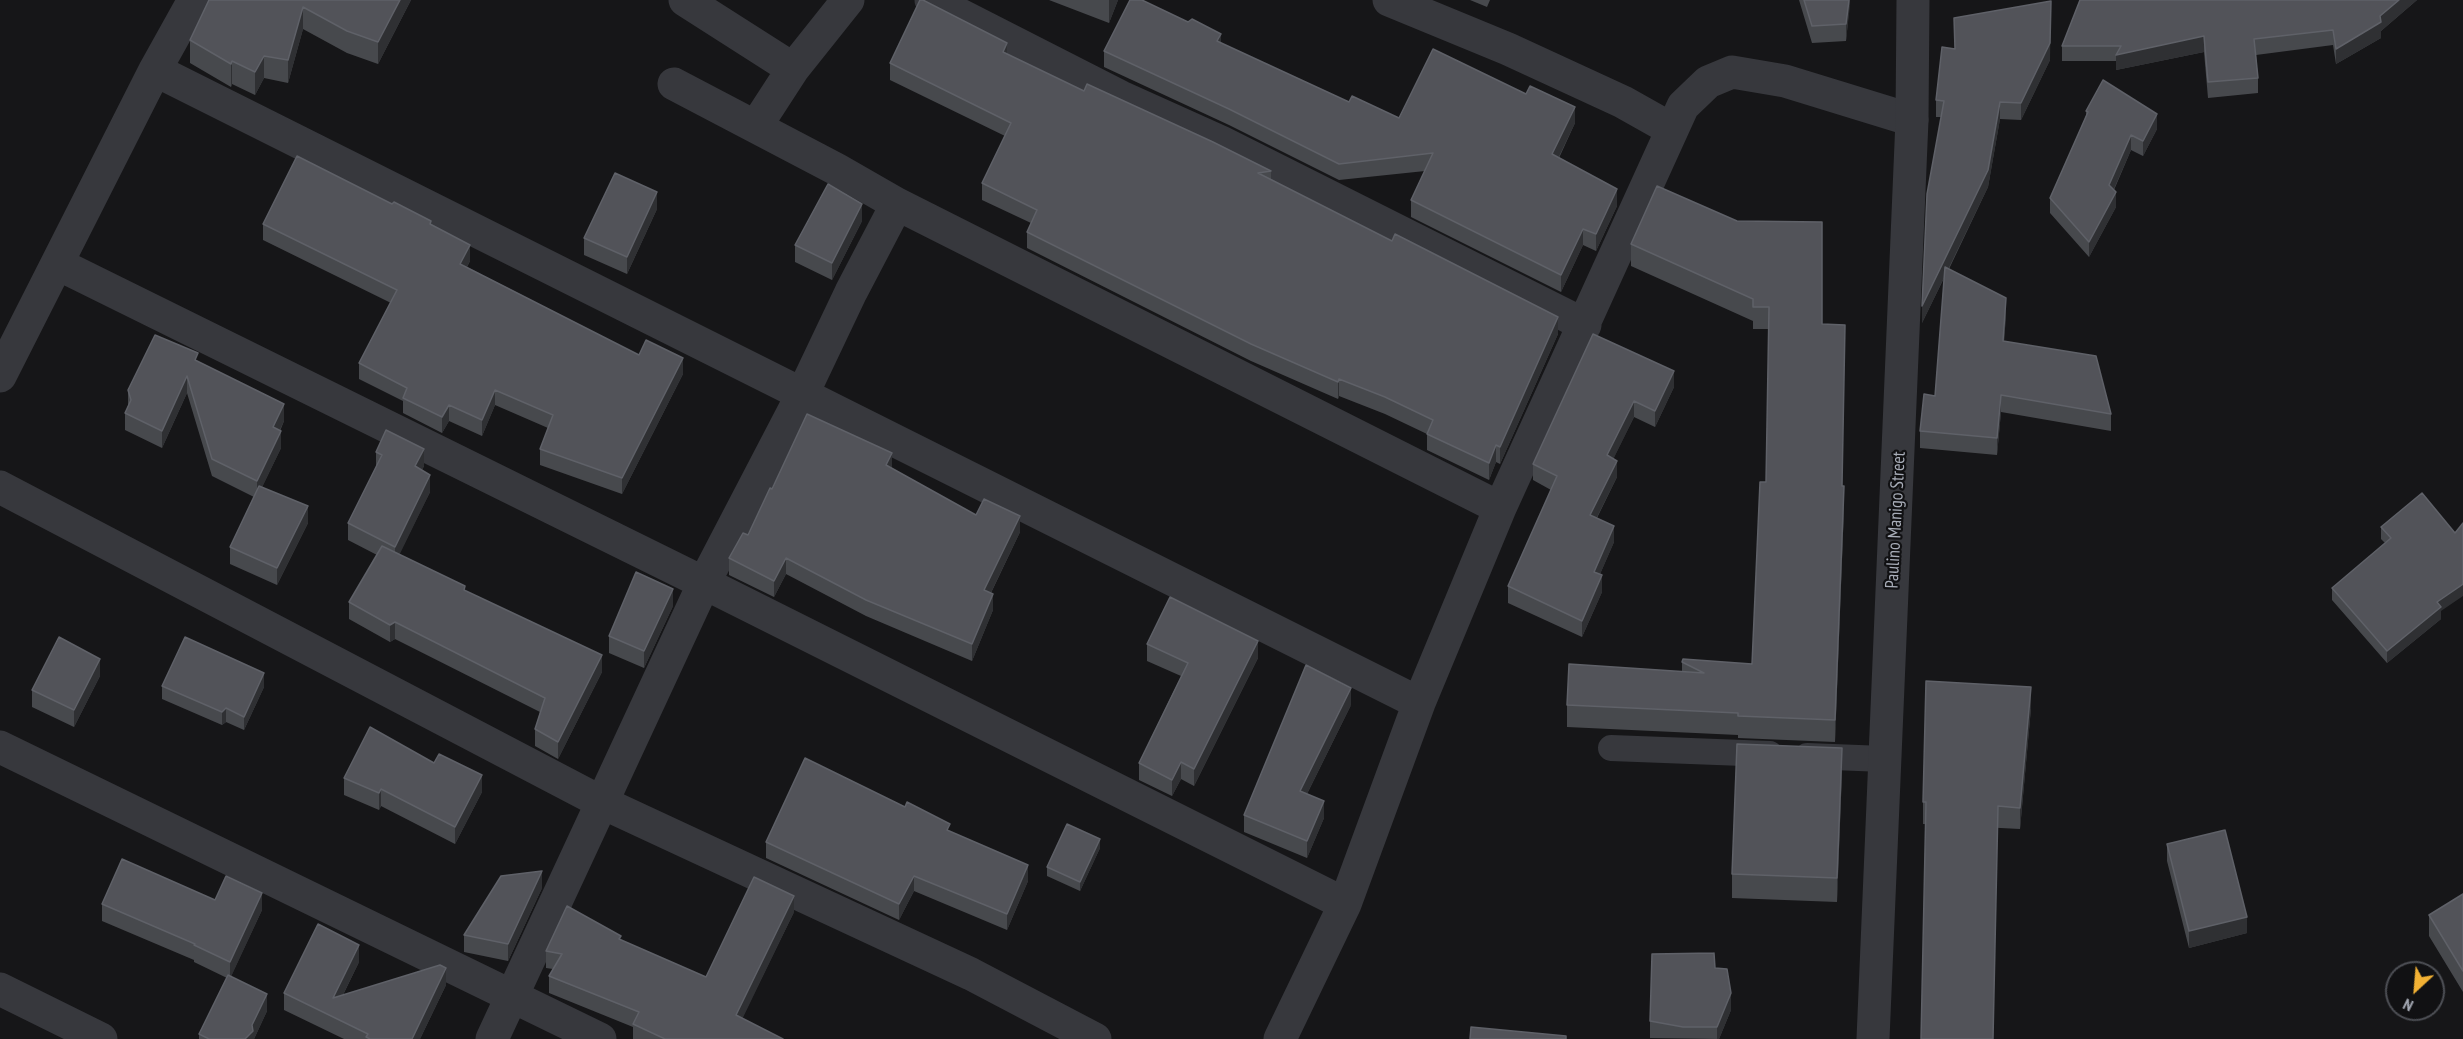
<!DOCTYPE html>
<html>
<head>
<meta charset="utf-8">
<style>
	body { margin:0 }
	#map { position:relative; width:2463px; height:1039px; overflow:hidden; background:#161618; font-family:"PT Sans Narrow",sans-serif }
	canvas { display:block }
	.north { position:absolute; left:2385px; top:961px; width:60px; height:60px; box-sizing:border-box; background:#111113; border:2px solid #4d4f55; border-radius:50%; rotate:206deg; font-size:16px; font-weight:700; line-height:24px; text-align:center; color:#a8adb8 }
	.north::after { content:''; display:block; margin:auto; width:21px; height:27px; background:#f2b134; clip-path:polygon(50% 0,100% 100%,50% 72%,0 100%) }
</style>
</head>
<body>
<div id="map">
<canvas width="2463" height="1039"></canvas>
<div class="north">N</div>
</div>
<script>
const g = document.querySelector('canvas').getContext('2d');
g.lineJoin = 'round';
const toPath = rows => new Path2D(rows.map(r => 'M' + r).join(''));
function strokePath(path, color, width, dash) { g.strokeStyle = color; g.lineWidth = width; g.lineCap = dash ? 'butt' : 'round'; g.setLineDash(dash || []); g.stroke(path); }
function fillPath(path, color) { g.fillStyle = color; g.fill(path, 'evenodd'); }
function drawText(font, color, halo, rows, align = 'center') {
  g.font = font + ' "PT Sans Narrow",sans-serif'; g.lineWidth = 4.5; g.setLineDash([]); g.textBaseline = 'middle'; g.strokeStyle = halo; g.fillStyle = color; for (const [text, x, y, turn = 0] of rows) {
    g.save(); g.translate(x, y); g.rotate((+turn || 0) * Math.PI / 180); g.textAlign = isNaN(turn) ? turn : align; if (halo) g.strokeText(text, 0, 0); g.fillText(text, 0, 0); g.restore();
  }
}
const service = toPath([
	[1611,748,1770,754],
	[1807,756,1884,759]
]);
const minor = toPath([
	[685,0,793,69],
	[931,0,1121,97,1221,142,1585,325],
	[1389,0,1508,49,1623,102,1671,129],
	[155,70,1419,703],
	[674,84,836,169,897,204,1500,508],
	[756,126,793,69,848,0],
	[58,264,704,583,1345,904],
	[0,376,155,70,194,0],
	[0,487,601,802,971,974,1095,1039],
	[0,747,600,1039],
	[0,989,101,1039],
	[492,1039,704,583,803,393,851,292,897,204],
	[1280,1039,1345,904,1419,703,1500,508,1683,106,1708,82,1732,72,1785,81,1912,120]
]);
const tertiary = toPath([
	[1873,1039,1912,120,1913,0]
]);
const wall = toPath([
	[209,0,411,0,378,64,347,53,303,29,288,83,264,78,255,95,232,84,231,87,190,63,190,40],
	[1049,0,1118,0,1109,23],
	[1470,0,1490,0,1487,7],
	[1799,0,1850,0,1846,41,1812,43],
	[2080,0,2417,0,2381,31,2381,38,2336,64,2333,45,2256,55,2258,78,2258,93,2208,98,2204,52,2116,70,2116,61,2062,61,2062,46],
	[1954,18,2050,60,2021,120,2000,119,1988,187,1949,269,2006,315,2004,341,2111,414,2111,431,2001,412,1997,455,1920,448,1920,431,1935,396,1944,278,1922,323,1941,117,1936,117,1936,100,1955,49],
	[1188,22,1221,43,1349,102,1399,118,1575,123,1559,158,1617,206,1596,251,1583,245,1561,292,1411,217,1411,200,1425,171,1339,180,1229,125,1104,67,1104,51],
	[1007,54,1084,91,1271,171,1271,179,1558,334,1500,464,1496,462,1489,480,1427,450,1427,434,1385,414,1339,396,1338,399,1251,361,1027,248,1027,232,1031,223,982,200,982,183,1005,136,890,80,890,63],
	[2086,111,2157,129,2143,156,2131,150,2114,190,2116,207,2089,257,2050,213,2050,198,2086,116],
	[657,209,627,274,584,255,584,238],
	[862,221,832,280,795,262,795,245],
	[263,224,431,225,470,261,467,267,639,355,683,374,622,494,540,465,540,449,548,428,495,405,482,436,449,421,442,433,403,413,403,401,359,379,359,363,391,303,263,240],
	[1631,244,1822,324,1844,508,1835,742,1738,738,1738,735,1567,727,1567,705,1682,671,1682,662,1752,664,1766,482,1769,329,1753,329,1753,321,1631,266],
	[1593,334,1674,387,1655,427,1634,417,1613,459,1617,477,1597,518,1614,542,1600,574,1602,592,1582,637,1508,603,1508,586,1551,490,1533,480,1533,464],
	[198,362,284,421,280,431,281,448,262,487,308,523,277,585,230,564,230,547,254,497,212,476,187,393,162,448,125,430,125,413,128,406,128,390],
	[376,452,424,466,422,470,430,492,399,554,465,591,602,672,558,759,535,746,535,729,540,712,395,639,390,642,349,619,349,602,377,555,348,540,348,523,376,467],
	[892,469,976,515,1020,532,991,593,993,610,972,661,866,616,786,574,774,597,729,575,729,558,748,535,772,489],
	[2422,493,2441,611,2441,619,2387,663,2332,600,2332,588,2385,543,2381,539,2381,527],
	[673,606,644,668,609,653,609,636],
	[1147,644,1258,658,1194,786,1181,779,1172,796,1139,780,1139,763,1181,676,1147,661],
	[100,676,74,727,32,707,32,690],
	[162,686,264,687,244,730,226,722,222,725,162,699],
	[1351,705,1307,794,1324,818,1307,858,1244,832,1244,815],
	[2031,708,2020,829,1923,824,1923,802],
	[434,763,482,792,455,844,381,806,379,810,344,795,344,778],
	[1842,772,1837,902,1732,898,1732,874],
	[950,832,1028,881,1007,930,914,891,899,920,766,858,766,842],
	[2167,844,2247,933,2189,948,2167,861],
	[1100,848,1080,891,1047,876,1047,867],
	[542,888,508,961,464,952,464,935],
	[2463,894,2463,992,2429,936,2429,915],
	[215,900,262,910,231,976,267,1011,254,1039,199,1039,199,1034,227,978,194,962,194,960,102,921,102,904],
	[794,912,742,1018,783,1039,633,1039,633,1027,549,993,549,976,553,969,546,968,546,951,621,940,706,977],
	[359,962,343,995,446,985,420,1039,344,1039,284,1010,284,993],
	[1731,1010,1719,1039,1650,1038,1650,1021]
]);
const shadedWall = toPath([
	[400,0,411,0,378,64,378,42],
	[1109,0,1118,0,1109,23],
	[1849,0,1850,0,1850,5,1846,41,1846,24],
	[2399,0,2417,0,2381,31,2381,38,2336,64,2336,49,2380,16],
	[2051,1,2050,60,2021,120,2021,103],
	[303,7,303,29,288,83,288,60],
	[1221,34,1221,50,1217,41],
	[2204,36,2204,52,2116,70,2116,55],
	[1007,43,1007,60,1003,52],
	[264,56,264,78,255,95,255,72],
	[232,61,232,84,231,87,231,64],
	[2000,102,2000,119,1988,187,1922,323,1922,306],
	[1575,107,1575,123,1552,171,1552,154],
	[2157,114,2157,129,2143,156,2143,141],
	[2131,135,2131,150,2109,200,2109,185],
	[1617,189,1617,206,1596,251,1596,234],
	[657,192,657,209,627,274,627,257],
	[2116,192,2116,207,2089,257,2089,242],
	[862,204,862,221,832,280,832,263],
	[1583,229,1583,245,1561,292,1561,275],
	[470,245,470,261,460,280,460,264],
	[2006,298,2006,315,2003,358,2003,341],
	[1558,317,1558,334,1500,464,1500,447],
	[683,358,683,374,622,494,622,478],
	[1674,371,1674,387,1655,427,1655,411],
	[187,376,187,393,162,448,162,431],
	[1339,379,1339,396,1338,399,1338,382],
	[495,390,495,405,482,436,482,420],
	[2001,395,2001,412,1997,455,1997,438],
	[1634,401,1634,417,1607,472,1607,455],
	[284,404,284,421,273,444,273,427],
	[449,405,449,421,442,433,442,417],
	[281,431,281,448,257,498,257,481],
	[1496,445,1496,462,1489,480,1489,463],
	[424,449,424,466,415,483,415,466],
	[892,453,892,469,886,465],
	[1617,461,1617,477,1590,531,1590,515],
	[430,475,430,492,395,564,395,547],
	[1844,486,1844,508,1835,742,1835,720],
	[308,506,308,523,277,585,277,568],
	[1020,516,1020,532,984,607,984,590],
	[1614,526,1614,542,1594,588,1594,572],
	[786,558,786,574,774,597,774,581],
	[1602,575,1602,592,1582,637,1582,621],
	[2463,584,2463,596,2441,611,2441,619,2387,663,2387,651,2437,602],
	[673,589,673,606,644,668,644,651],
	[993,594,993,610,972,661,972,644],
	[395,622,395,639,390,642,390,625],
	[1258,641,1258,658,1194,786,1194,769],
	[602,655,602,672,558,759,558,742],
	[100,659,100,676,74,727,74,710],
	[264,673,264,687,244,730,244,717],
	[2031,687,2031,708,2020,829,2020,808],
	[1351,688,1351,705,1300,808,1300,791],
	[226,708,226,722,222,725,222,712],
	[1842,748,1842,772,1837,902,1837,878],
	[1181,762,1181,779,1172,796,1172,780],
	[482,775,482,792,455,844,455,827],
	[381,789,381,806,379,810,379,793],
	[1324,801,1324,818,1307,858,1307,841],
	[1100,839,1100,848,1080,891,1080,882],
	[1028,865,1028,881,1007,930,1007,914],
	[542,871,542,888,508,961,508,944],
	[914,876,914,891,899,920,899,904],
	[262,893,262,910,230,979,230,962],
	[794,896,794,912,736,1032,736,1015],
	[2247,917,2247,933,2189,948,2189,931],
	[359,945,359,962,333,1015,333,998],
	[446,968,446,985,420,1039,412,1039],
	[1731,993,1731,1010,1719,1039,1717,1039,1717,1027],
	[267,994,267,1011,254,1039,245,1039]
]);
const building = toPath([
	[209,0,400,0,378,42,347,31,303,7,288,60,264,56,255,72,232,61,231,64,190,40,209,0],
	[920,0,923,0,1007,43,1003,52,1084,91,1087,84,1213,142,1271,171,1258,173,1392,241,1395,234,1558,317,1500,447,1496,445,1489,463,1427,434,1433,420,1385,397,1339,379,1338,382,1251,344,1027,232,1037,210,982,183,1011,123,890,63,920,0],
	[1130,0,1142,0,1188,22,1192,19,1221,34,1217,41,1349,102,1352,96,1399,118,1433,49,1526,94,1530,86,1575,107,1552,154,1617,189,1596,234,1583,229,1561,275,1411,200,1433,153,1339,164,1229,109,1104,51,1130,0],
	[1804,0,1849,0,1846,24,1812,26,1804,0],
	[2080,0,2399,0,2380,16,2381,22,2336,49,2333,30,2254,39,2258,78,2208,82,2204,36,2116,55,2121,46,2062,46,2080,0],
	[2051,1,2050,43,2021,103,2000,102,1988,170,1922,306,1927,194,1944,101,1936,100,1942,47,1955,49,1954,18,2051,1],
	[2103,80,2157,114,2143,141,2131,135,2109,185,2116,192,2089,242,2050,198,2088,112,2086,111,2103,80],
	[297,156,392,204,394,202,431,221,430,224,470,245,460,264,639,355,646,340,683,358,622,478,540,449,553,415,495,390,482,420,449,405,442,417,403,398,407,388,359,363,397,290,263,224,297,156],
	[615,173,657,192,627,257,584,238,615,173],
	[828,184,862,204,832,263,795,245,828,184],
	[1657,186,1737,221,1822,222,1822,324,1845,325,1842,486,1844,486,1835,720,1738,716,1738,713,1567,705,1569,664,1704,673,1682,662,1683,659,1752,664,1760,482,1766,482,1769,307,1753,307,1753,299,1631,244,1657,186],
	[1945,267,2006,298,2003,341,2096,356,2111,414,2001,395,1997,438,1920,431,1924,394,1935,396,1945,267],
	[1593,334,1674,371,1655,411,1634,401,1607,455,1617,461,1590,515,1614,526,1594,572,1602,575,1582,621,1508,586,1557,476,1533,464,1593,334],
	[155,335,198,353,195,360,284,404,273,427,281,431,257,481,212,459,187,376,162,431,125,413,131,400,128,390,155,335],
	[807,414,892,453,886,465,976,515,984,499,1020,516,984,590,993,594,972,644,866,600,786,558,774,581,729,558,743,533,748,535,770,488,772,489,807,414],
	[386,430,424,449,415,466,430,475,395,547,348,523,382,455,376,452,386,430],
	[259,486,308,506,277,568,230,547,259,486],
	[2422,493,2455,533,2463,523,2463,584,2437,602,2441,607,2387,651,2332,588,2391,538,2381,527,2422,493],
	[382,546,465,586,464,590,602,655,558,742,535,729,545,698,395,622,390,625,349,602,382,546],
	[636,572,673,589,644,651,609,636,636,572],
	[1170,597,1258,641,1194,769,1181,762,1172,780,1139,763,1188,663,1147,644,1170,597],
	[59,637,100,659,74,710,32,690,59,637],
	[185,637,264,673,244,717,226,708,222,712,162,686,185,637],
	[1306,665,1351,688,1300,791,1324,801,1307,841,1244,815,1306,665],
	[1926,681,2031,687,2020,808,1998,806,1993,1039,1921,1039,1926,802,1923,802,1926,681],
	[370,727,434,763,439,754,482,775,455,827,381,789,379,793,344,778,370,727],
	[1737,744,1842,748,1837,878,1732,874,1737,744],
	[805,758,905,807,907,802,950,824,947,830,1028,865,1007,914,914,876,899,904,766,842,805,758],
	[1067,824,1100,839,1080,882,1047,867,1067,824],
	[2225,830,2247,917,2189,931,2167,844,2225,830],
	[122,859,215,900,226,876,262,893,230,962,194,945,195,944,102,904,122,859],
	[542,871,508,944,464,935,501,876,542,871],
	[754,877,794,896,736,1015,783,1039,665,1039,633,1024,639,1012,549,976,562,954,546,951,567,906,621,936,619,939,706,977,754,877],
	[2463,894,2463,971,2429,915,2463,894],
	[318,924,359,945,333,998,440,965,446,968,412,1039,370,1039,366,1037,368,1034,284,993,318,924],
	[1714,953,1715,968,1727,969,1731,993,1717,1027,1683,1027,1650,1021,1652,954,1714,953],
	[228,975,267,994,252,1025,253,1031,245,1039,209,1039,199,1034,228,975],
	[1471,1027,1566,1036,1566,1039,1470,1039,1471,1027]
]);
const streetNames = [
	["Paulino Manigo Street",1896,520,-87]
];
strokePath(service, '#37383d', 26);
strokePath(minor, '#37383d', 33);
strokePath(tertiary, '#37383d', 33);
fillPath(wall, '#47494d');
fillPath(shadedWall, '#2f3033');
fillPath(building, '#525359');
strokePath(building, '#5f6168', 1.5);
drawText('18px', '#a8adb8', '#111113', streetNames);
</script>
</body>
</html>
